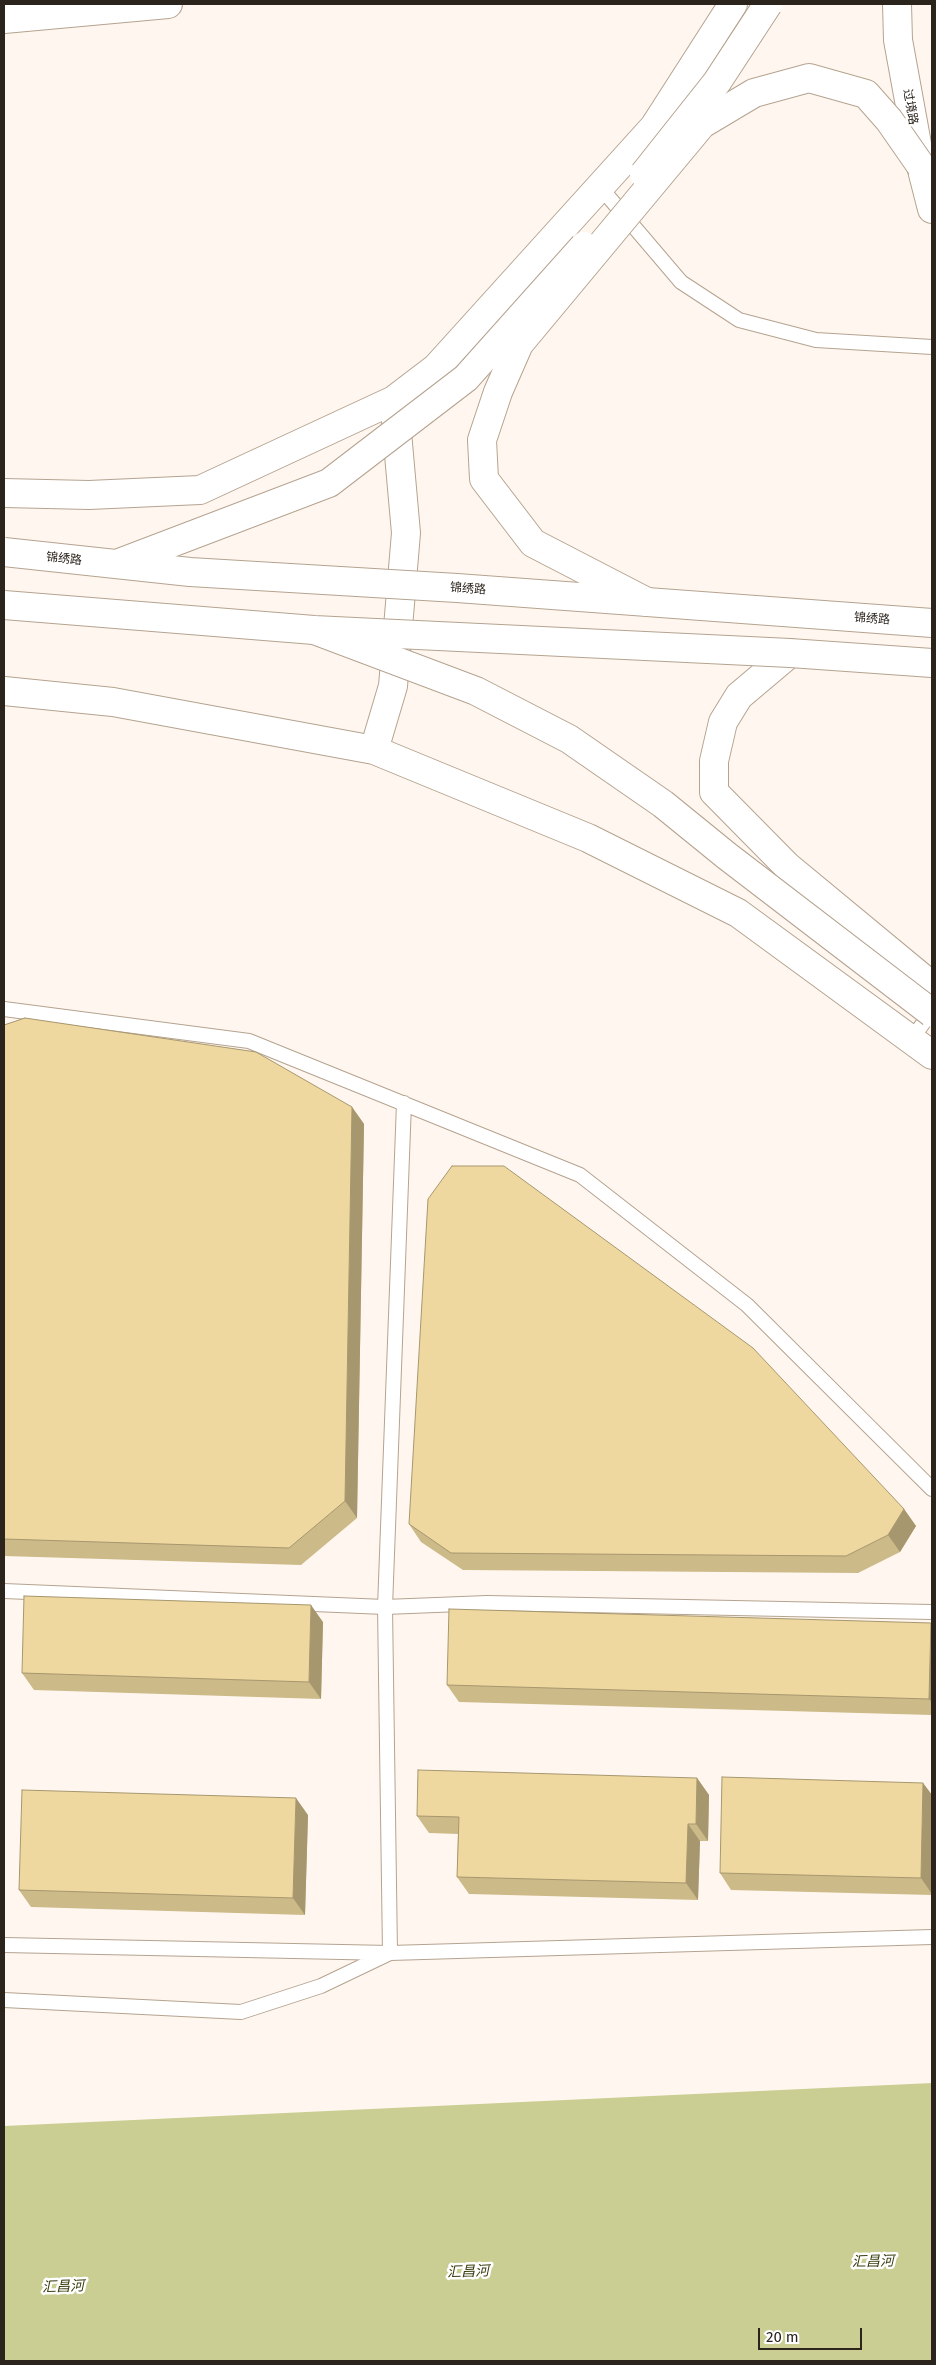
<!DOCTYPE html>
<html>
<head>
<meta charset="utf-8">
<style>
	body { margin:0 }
	#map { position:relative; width:936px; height:2365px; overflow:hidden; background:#fff7ef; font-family:"Fira Sans",sans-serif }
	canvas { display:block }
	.frame { position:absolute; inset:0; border:5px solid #2b241d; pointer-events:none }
	.scale { position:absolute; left:758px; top:2328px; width:104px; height:22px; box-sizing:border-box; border:2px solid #2b241d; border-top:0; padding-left:6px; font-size:15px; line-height:18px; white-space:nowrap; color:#2b241d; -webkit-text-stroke:4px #fff; paint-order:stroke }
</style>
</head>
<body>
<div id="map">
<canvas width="936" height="2365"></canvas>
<div class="frame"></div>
<div class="scale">20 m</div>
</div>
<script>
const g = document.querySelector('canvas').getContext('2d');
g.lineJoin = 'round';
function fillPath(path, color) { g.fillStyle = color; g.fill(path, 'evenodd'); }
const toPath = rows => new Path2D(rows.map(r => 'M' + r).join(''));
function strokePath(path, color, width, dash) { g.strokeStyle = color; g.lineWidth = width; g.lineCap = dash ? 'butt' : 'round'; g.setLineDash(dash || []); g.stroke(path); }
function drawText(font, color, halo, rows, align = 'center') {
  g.font = font + ' "Fira Sans","Noto Sans SC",sans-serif'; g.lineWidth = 5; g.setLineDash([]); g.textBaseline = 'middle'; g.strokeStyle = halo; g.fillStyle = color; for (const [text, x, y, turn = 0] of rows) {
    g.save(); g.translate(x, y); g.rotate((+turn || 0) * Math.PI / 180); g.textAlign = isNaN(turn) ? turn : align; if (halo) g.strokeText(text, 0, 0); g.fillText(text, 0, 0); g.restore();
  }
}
const water = toPath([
	[932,2083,932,2361,4,2361,4,2126]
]);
const service = toPath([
	[601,188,681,282,739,320,816,340,932,347],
	[4,1009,249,1041,580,1175,747,1305,932,1489],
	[911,1040,932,1011],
	[4,1591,385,1607,487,1603,932,1612],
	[4,1945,390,1953,932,1937],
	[4,2000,241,2012,321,1986,390,1953,385,1607,404,1103]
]);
const minor = toPath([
	[4,19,168,4]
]);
const tertiary = toPath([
	[4,493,89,495,200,490,394,400,436,368,654,127,733,4],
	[4,691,113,702,374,750,588,838,738,913,932,1055],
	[374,750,393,686,406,533,395,410]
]);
const primary = toPath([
	[790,653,739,696,723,722,714,761,714,792,787,866,932,986]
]);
const trunk = toPath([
	[897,4,898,40,921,166,932,209]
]);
const primaryBridge = toPath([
	[644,174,717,82,768,4],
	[4,552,190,572,457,588,932,623],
	[119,563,329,483,466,378,584,246],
	[4,605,314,630,790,653,932,663]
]);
const trunkBridge = toPath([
	[647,602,533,543,484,479,482,440,498,392,519,344,702,124,754,93,809,78,866,94,889,120,921,166],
	[314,630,476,691,569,739,663,804,727,856,932,1013]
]);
const wall = toPath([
	[4,1025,352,1107,364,1124,357,1518,301,1565,4,1556],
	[904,1509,916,1526,900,1552,858,1573,463,1570,421,1542,409,1524],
	[323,1622,321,1699,34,1690,22,1673],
	[931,1623,932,1625,932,1715,459,1702,447,1685],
	[697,1778,709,1795,708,1841,700,1841,698,1900,469,1894,457,1877,458,1834,429,1833,417,1816],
	[923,1783,932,1795,932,1895,731,1890,720,1873],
	[308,1815,305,1915,31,1907,19,1890]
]);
const shadedWall = toPath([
	[352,1107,364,1124,357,1518,345,1501],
	[904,1509,916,1526,900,1552,888,1535],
	[311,1605,323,1622,321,1699,309,1682],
	[931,1623,932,1625,932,1703,929,1699],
	[697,1778,709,1795,708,1841,696,1824],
	[923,1783,932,1795,932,1894,921,1878],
	[296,1798,308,1815,305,1915,293,1898],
	[688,1824,700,1841,698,1900,686,1883]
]);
const building = toPath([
	[25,1018,256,1052,352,1107,345,1501,289,1548,4,1539,4,1025,25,1018],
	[452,1166,504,1166,753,1348,904,1509,888,1535,846,1556,451,1553,409,1524,428,1199,452,1166],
	[24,1596,311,1605,309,1682,22,1673,24,1596],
	[449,1609,931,1623,929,1699,447,1685,449,1609],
	[418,1770,697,1778,696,1824,688,1824,686,1883,457,1877,459,1817,417,1816,418,1770],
	[722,1777,923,1783,921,1878,720,1873,722,1777],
	[22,1790,296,1798,293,1898,19,1890,22,1790]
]);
const streetNames = [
	["过境路",910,107,80],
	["锦绣路",64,559,6],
	["锦绣路",468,589,4],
	["锦绣路",872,619,4]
];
const waterNames = [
	["汇昌河",873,2262,-1],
	["汇昌河",468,2272,-2],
	["汇昌河",63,2287,-2]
];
fillPath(water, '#cace93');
strokePath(service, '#b5a390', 16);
strokePath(minor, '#b5a390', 30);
strokePath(tertiary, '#b5a390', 30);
strokePath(primary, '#b5a390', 30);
strokePath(trunk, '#b5a390', 30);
strokePath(service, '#fff', 14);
strokePath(minor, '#fff', 28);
strokePath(tertiary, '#fff', 28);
strokePath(primary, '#fff', 28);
strokePath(trunk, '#fff', 28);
strokePath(primaryBridge, '#b5a390', 30, []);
strokePath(trunkBridge, '#b5a390', 30, []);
strokePath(primaryBridge, '#fff', 28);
strokePath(trunkBridge, '#fff', 28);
fillPath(wall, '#cdba89');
fillPath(shadedWall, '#a7976f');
fillPath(building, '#eed89f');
strokePath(building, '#a7976f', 1);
drawText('12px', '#2b241d', '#fff', streetNames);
drawText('italic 14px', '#3b3c0e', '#fff', waterNames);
</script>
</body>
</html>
